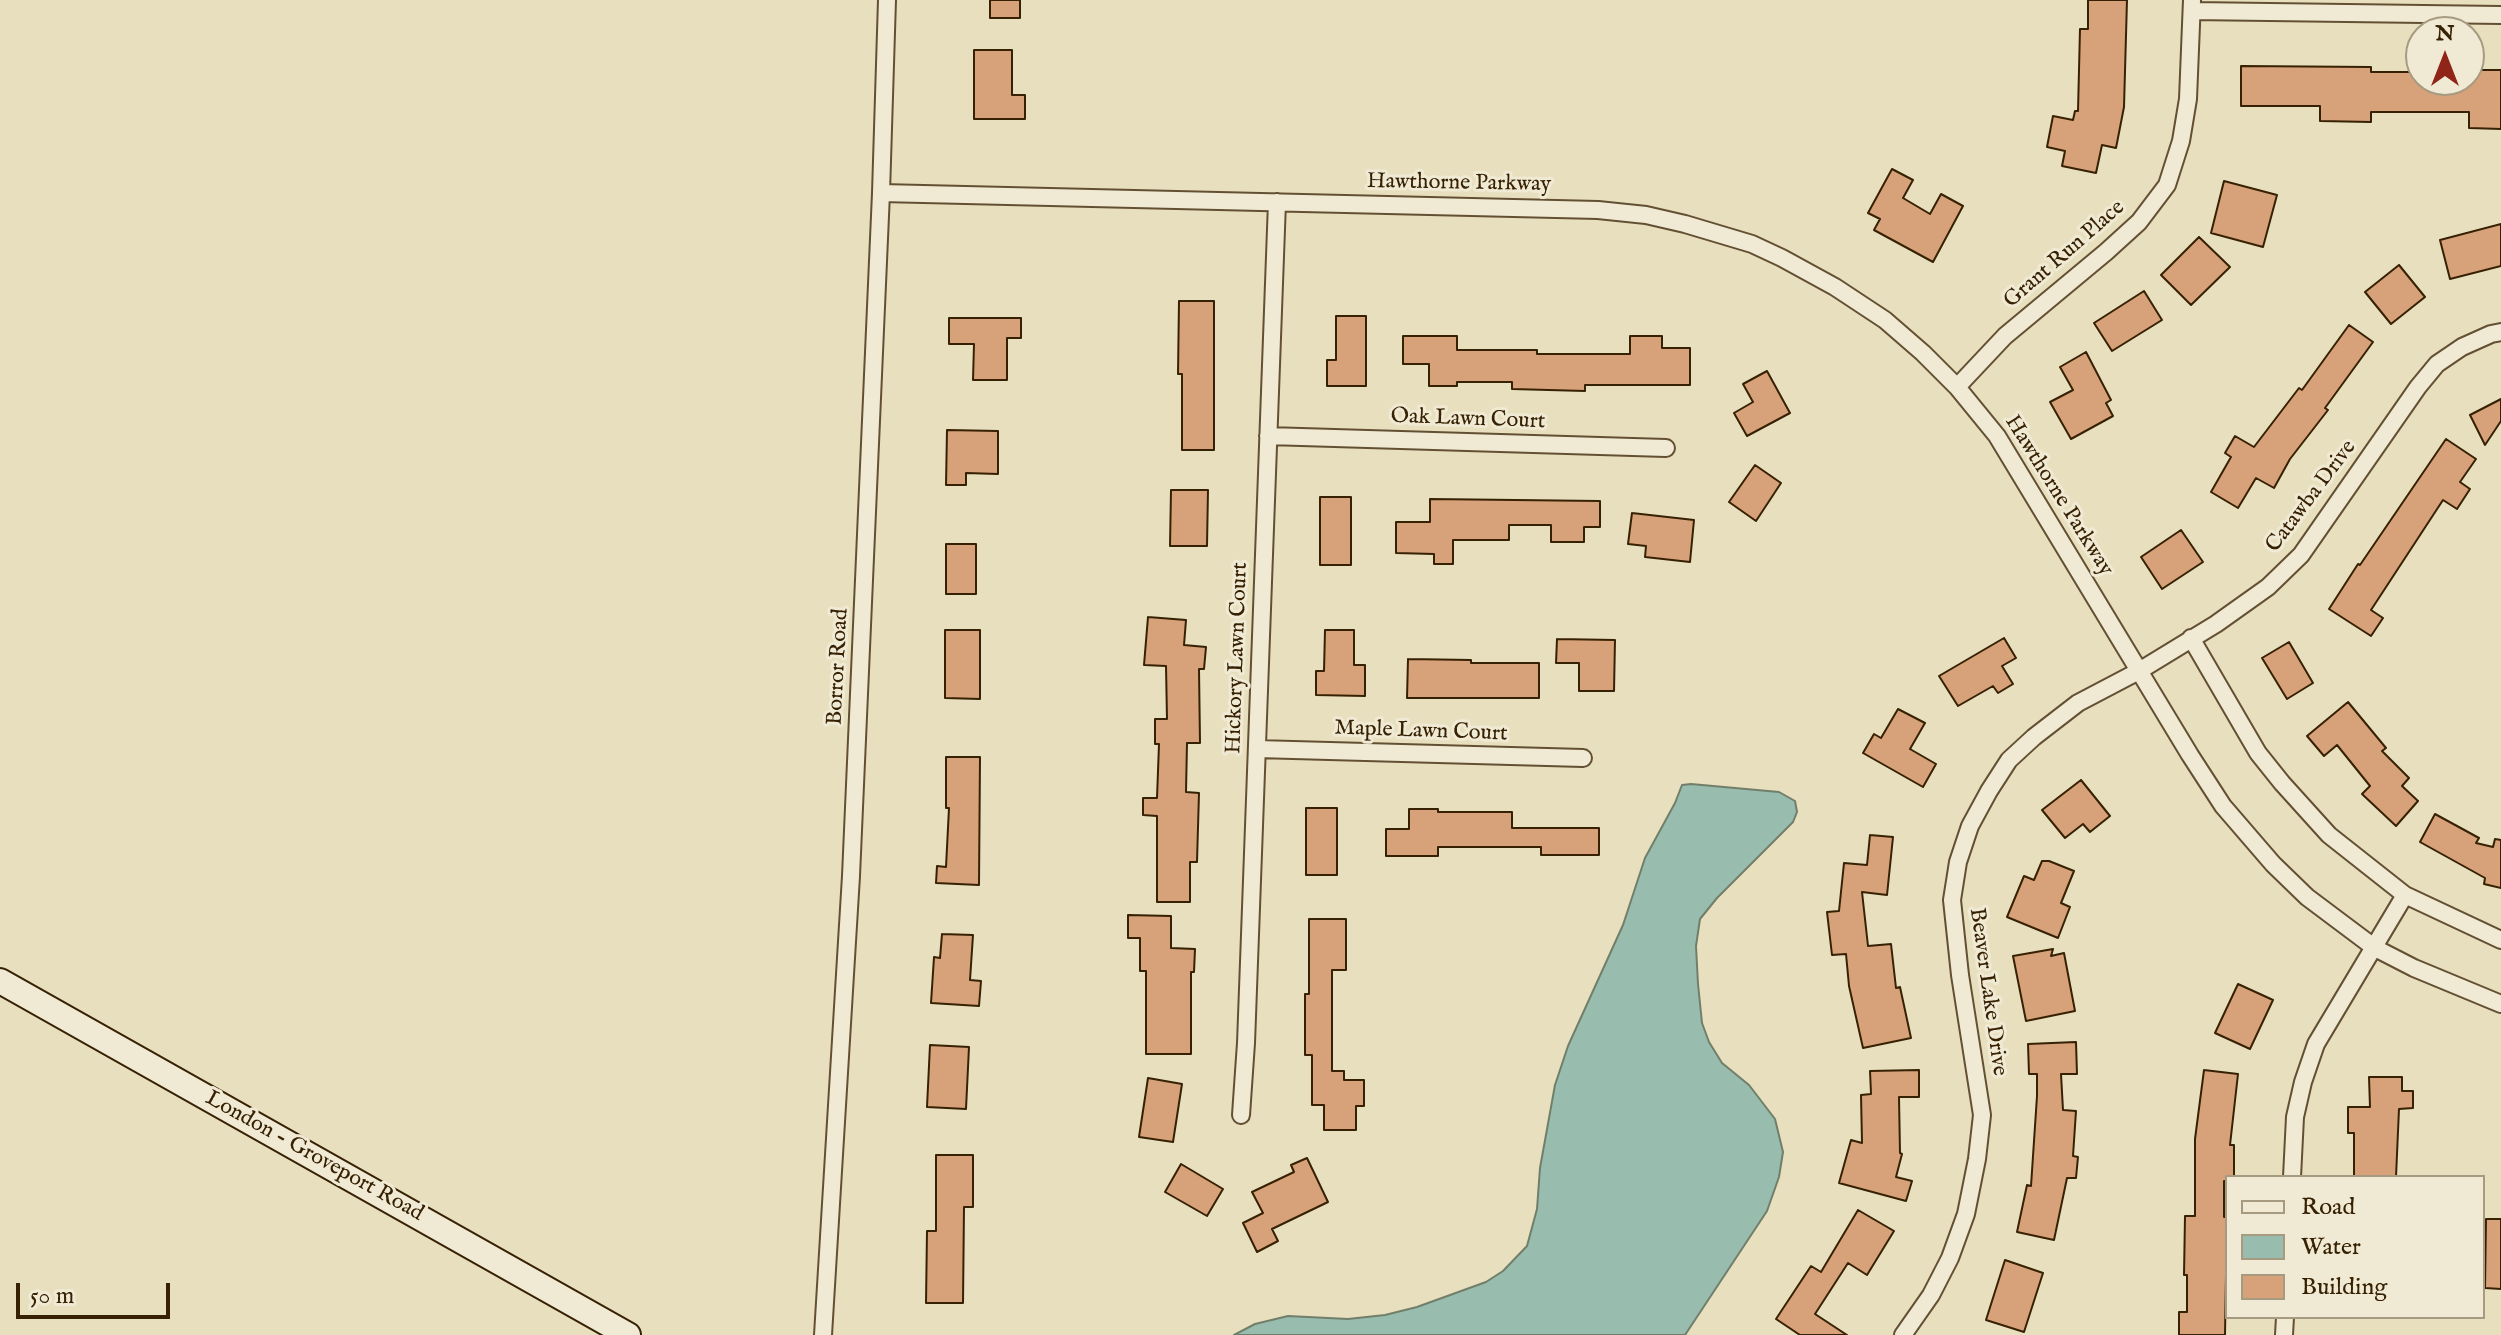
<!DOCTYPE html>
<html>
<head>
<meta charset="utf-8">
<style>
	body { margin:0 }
	#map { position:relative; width:2501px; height:1335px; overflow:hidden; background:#e8dfbf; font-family:"IM FELL English",serif }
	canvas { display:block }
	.legend { position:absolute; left:2225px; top:1175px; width:260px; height:144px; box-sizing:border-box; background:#f0ead5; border:2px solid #a69a81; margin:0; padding:10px 14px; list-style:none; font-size:24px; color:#372103 }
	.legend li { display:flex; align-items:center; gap:16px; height:40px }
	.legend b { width:40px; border:2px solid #a69a81 }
	.north { position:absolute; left:2405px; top:16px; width:80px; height:80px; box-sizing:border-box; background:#f0ead5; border:2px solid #a69a81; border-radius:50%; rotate:0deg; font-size:22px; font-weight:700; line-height:32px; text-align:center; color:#372103 }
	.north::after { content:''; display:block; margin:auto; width:28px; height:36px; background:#8f2418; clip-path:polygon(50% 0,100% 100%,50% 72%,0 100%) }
	.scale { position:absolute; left:16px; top:1283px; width:154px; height:36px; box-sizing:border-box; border:4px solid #372103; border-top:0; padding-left:10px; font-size:24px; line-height:28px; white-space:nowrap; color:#372103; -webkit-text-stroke:6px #f0ead5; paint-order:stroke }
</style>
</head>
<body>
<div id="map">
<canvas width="2501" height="1335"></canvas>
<ul class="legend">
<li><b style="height:10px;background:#f0ead5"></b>Road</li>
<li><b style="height:22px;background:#98bdae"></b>Water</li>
<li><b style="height:22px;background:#d7a179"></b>Building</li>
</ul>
<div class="north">N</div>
<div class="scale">50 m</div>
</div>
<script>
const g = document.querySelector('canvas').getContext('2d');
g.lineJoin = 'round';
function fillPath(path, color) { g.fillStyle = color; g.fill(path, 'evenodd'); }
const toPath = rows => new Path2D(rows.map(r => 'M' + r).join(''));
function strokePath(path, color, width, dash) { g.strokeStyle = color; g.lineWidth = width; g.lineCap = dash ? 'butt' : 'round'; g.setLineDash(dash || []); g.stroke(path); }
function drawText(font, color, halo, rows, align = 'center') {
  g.font = font + ' "IM FELL English",serif'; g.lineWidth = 6; g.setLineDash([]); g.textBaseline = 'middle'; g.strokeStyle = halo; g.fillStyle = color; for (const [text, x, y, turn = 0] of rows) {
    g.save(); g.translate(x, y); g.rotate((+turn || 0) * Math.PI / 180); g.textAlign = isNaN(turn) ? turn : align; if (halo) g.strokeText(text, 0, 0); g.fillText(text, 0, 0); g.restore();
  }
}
const water = toPath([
	[1691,784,1779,792,1795,801,1797,812,1793,822,1717,898,1700,919,1696,946,1698,984,1702,1023,1709,1042,1722,1063,1749,1085,1775,1119,1783,1152,1779,1177,1767,1211,1685,1335,1234,1335,1255,1324,1288,1316,1348,1319,1385,1315,1417,1307,1486,1282,1503,1271,1527,1246,1537,1209,1540,1168,1555,1085,1568,1046,1623,925,1645,858,1675,803,1682,785,1691,784]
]);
const building = toPath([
	[990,0,1020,0,1020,18,990,18,990,0],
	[2088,0,2127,0,2124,107,2116,148,2102,145,2096,173,2062,166,2065,151,2047,147,2053,116,2073,120,2075,111,2078,111,2080,29,2088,29,2088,0],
	[974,50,1012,50,1012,95,1025,95,1025,119,974,119,974,50],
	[2241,66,2371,67,2371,72,2421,72,2421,80,2470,80,2470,70,2501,70,2501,129,2469,128,2469,112,2371,112,2371,122,2320,121,2320,106,2241,106,2241,66],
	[1892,169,1913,180,1903,198,1930,214,1941,194,1963,206,1933,262,1874,230,1880,219,1868,213,1892,169],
	[2224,181,2277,195,2263,247,2211,233,2224,181],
	[2501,224,2501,266,2450,279,2440,240,2501,224],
	[2199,237,2230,267,2191,305,2161,275,2199,237],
	[2399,265,2425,297,2391,324,2365,292,2399,265],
	[2144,291,2162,320,2112,351,2094,323,2144,291],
	[1179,301,1214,301,1214,450,1182,450,1182,374,1178,374,1179,301],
	[1336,316,1366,316,1366,386,1327,386,1327,360,1336,360,1336,316],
	[949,318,1021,318,1021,338,1007,338,1007,380,973,380,974,344,949,344,949,318],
	[2349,325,2373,342,2325,408,2328,410,2290,459,2274,488,2256,478,2238,508,2211,492,2231,457,2225,453,2235,436,2254,447,2299,388,2302,390,2349,325],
	[1403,336,1457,336,1457,350,1537,350,1537,354,1630,354,1630,336,1662,336,1662,348,1690,348,1690,385,1585,385,1585,391,1512,389,1512,382,1457,382,1457,386,1429,386,1429,364,1403,364,1403,336],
	[2086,352,2111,400,2106,403,2113,416,2071,439,2050,402,2073,390,2060,367,2086,352],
	[1767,371,1790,413,1747,436,1734,413,1753,402,1743,384,1767,371],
	[2501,399,2501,421,2485,445,2470,415,2501,399],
	[947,430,998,431,998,474,966,473,966,485,946,485,947,430],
	[2446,439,2476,459,2460,482,2470,489,2457,509,2443,500,2371,610,2383,618,2371,636,2329,609,2358,564,2360,565,2446,439],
	[1755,465,1781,483,1756,521,1729,502,1755,465],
	[1171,490,1208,490,1207,546,1170,546,1171,490],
	[1320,497,1351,497,1351,565,1320,565,1320,497],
	[1430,499,1600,501,1600,527,1584,527,1584,542,1551,542,1551,525,1509,525,1509,540,1453,540,1453,564,1434,564,1434,554,1396,553,1396,522,1430,522,1430,499],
	[1632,513,1694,520,1690,562,1645,557,1646,546,1628,544,1632,513],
	[2181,530,2203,562,2162,589,2141,557,2181,530],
	[946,544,976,544,976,594,946,594,946,544],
	[1148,617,1186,620,1184,645,1206,647,1204,669,1199,669,1200,743,1187,743,1186,792,1199,793,1197,862,1190,862,1190,902,1157,902,1157,816,1143,815,1143,798,1157,798,1159,744,1155,744,1155,719,1167,719,1166,666,1144,665,1148,617],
	[945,630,980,630,980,699,945,698,945,630],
	[1325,630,1354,630,1354,665,1365,665,1365,696,1316,695,1316,671,1324,671,1325,630],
	[2004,638,2016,658,2002,666,2013,684,1998,693,1993,686,1958,706,1939,676,2004,638],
	[1557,639,1615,640,1614,691,1579,691,1579,663,1556,663,1557,639],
	[2289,642,2313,683,2287,699,2262,658,2289,642],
	[1408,659,1471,660,1471,663,1539,663,1539,698,1407,698,1408,659],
	[2348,702,2386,748,2382,751,2409,778,2402,786,2418,801,2396,826,2362,794,2370,786,2337,745,2324,756,2307,736,2348,702],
	[1898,709,1925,723,1910,749,1936,764,1923,787,1863,753,1874,734,1881,738,1898,709],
	[946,757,980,757,979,885,936,883,937,866,946,867,949,808,946,808,946,757],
	[2081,780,2110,816,2090,832,2083,824,2065,838,2042,810,2081,780],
	[1306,808,1337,808,1337,875,1306,875,1306,808],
	[1409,809,1438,809,1438,812,1512,812,1512,828,1599,828,1599,855,1541,855,1541,847,1438,847,1438,856,1386,856,1386,829,1409,829,1409,809],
	[2435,814,2479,838,2476,843,2493,847,2495,839,2501,840,2501,888,2484,884,2485,878,2420,842,2435,814],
	[1870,835,1893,837,1887,895,1862,892,1868,946,1891,944,1896,988,1900,987,1911,1038,1863,1048,1849,986,1846,954,1832,955,1827,912,1839,911,1844,863,1867,865,1870,835],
	[2042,861,2049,861,2074,871,2061,903,2070,907,2058,938,2007,917,2024,876,2034,880,2042,861],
	[1128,915,1171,916,1171,948,1195,949,1194,972,1191,972,1191,1054,1146,1054,1146,971,1140,971,1140,938,1128,938,1128,915],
	[1309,919,1346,919,1346,970,1332,970,1332,1071,1344,1071,1344,1080,1364,1080,1364,1106,1356,1106,1356,1130,1324,1130,1324,1105,1312,1105,1312,1055,1305,1055,1305,994,1309,994,1309,919],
	[942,934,973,935,970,980,981,981,979,1006,931,1003,934,957,940,958,942,934],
	[2053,949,2051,956,2064,953,2075,1011,2026,1021,2013,956,2053,949],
	[2238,984,2273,1000,2250,1049,2215,1033,2238,984],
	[2076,1042,2077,1074,2061,1074,2063,1110,2076,1111,2073,1156,2078,1157,2076,1178,2067,1178,2054,1240,2017,1232,2027,1185,2031,1186,2037,1096,2037,1074,2029,1074,2028,1044,2076,1042],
	[930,1045,969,1047,966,1109,927,1107,930,1045],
	[1919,1070,1919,1097,1899,1097,1900,1153,1902,1154,1896,1177,1912,1181,1906,1201,1839,1183,1851,1140,1862,1143,1861,1095,1871,1094,1870,1071,1919,1070],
	[2204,1070,2238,1074,2230,1145,2234,1145,2234,1177,2227,1177,2227,1181,2224,1181,2224,1217,2227,1217,2225,1335,2179,1335,2179,1312,2187,1312,2187,1275,2184,1275,2185,1216,2195,1216,2195,1139,2204,1070],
	[2369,1077,2402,1077,2402,1091,2413,1091,2413,1108,2399,1109,2396,1177,2354,1177,2354,1133,2348,1133,2348,1107,2370,1107,2369,1077],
	[1148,1078,1182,1084,1173,1142,1139,1137,1148,1078],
	[936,1155,973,1155,973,1207,964,1207,963,1303,926,1303,927,1231,936,1231,936,1155],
	[1307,1158,1328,1202,1272,1229,1278,1241,1257,1252,1243,1223,1263,1213,1252,1192,1294,1172,1291,1165,1307,1158],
	[1181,1164,1223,1189,1207,1216,1165,1192,1181,1164],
	[1858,1210,1894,1231,1867,1275,1848,1263,1815,1314,1847,1335,1800,1335,1776,1319,1811,1266,1821,1272,1858,1210],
	[2486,1219,2501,1219,2501,1289,2485,1288,2486,1219],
	[2005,1260,2043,1273,2024,1332,1986,1320,2005,1260]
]);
const minor = toPath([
	[2192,11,2501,15],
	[881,193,1598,210,1646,215,1685,224,1752,244,1782,258,1835,287,1885,320,1923,353,1957,387,1997,436,2190,755,2223,806,2273,864,2307,897,2375,948,2414,968,2501,1004],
	[1957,387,2005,336,2106,252,2139,222,2167,185,2181,141,2188,99,2192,0],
	[1268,436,1666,448],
	[2191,638,2258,753,2282,783,2329,835,2405,895,2501,940],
	[1257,749,1583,758],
	[1241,1115,1246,1043,1277,202],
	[2292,1177,2295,1117,2303,1082,2316,1044,2405,895],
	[823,1335,851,876,881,193,887,0],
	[1903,1335,1931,1295,1950,1258,1966,1214,1977,1159,1982,1115,1960,975,1952,900,1958,862,1970,826,1989,791,2009,760,2034,737,2078,703,2139,671,2216,624,2268,587,2301,555,2418,387,2437,364,2462,347,2491,334,2501,332],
	[2284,1335,2285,1317]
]);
const secondary = toPath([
	[0,981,628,1335]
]);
const streetNames = [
	["Hawthorne Parkway",1459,184,1],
	["Grant Run Place",2065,255,-41],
	["Oak Lawn Court",1468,420,2],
	["Hawthorne Parkway",2058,496,58],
	["Catawba Drive",2312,497,-53],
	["Hickory Lawn Court",1238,658,-88],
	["Borror Road",839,667,-87],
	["Maple Lawn Court",1421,732,2],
	["Beaver Lake Drive",1987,992,82],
	["London - Groveport Road",314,1157,29]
];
fillPath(water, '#98bdae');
strokePath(water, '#717f6a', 2);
fillPath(building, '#d7a179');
strokePath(building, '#372103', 2);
strokePath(minor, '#635032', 20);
strokePath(secondary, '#372103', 28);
strokePath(minor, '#f0ead5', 16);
strokePath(secondary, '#f0ead5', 24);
drawText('22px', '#372103', '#f0ead5', streetNames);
</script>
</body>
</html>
